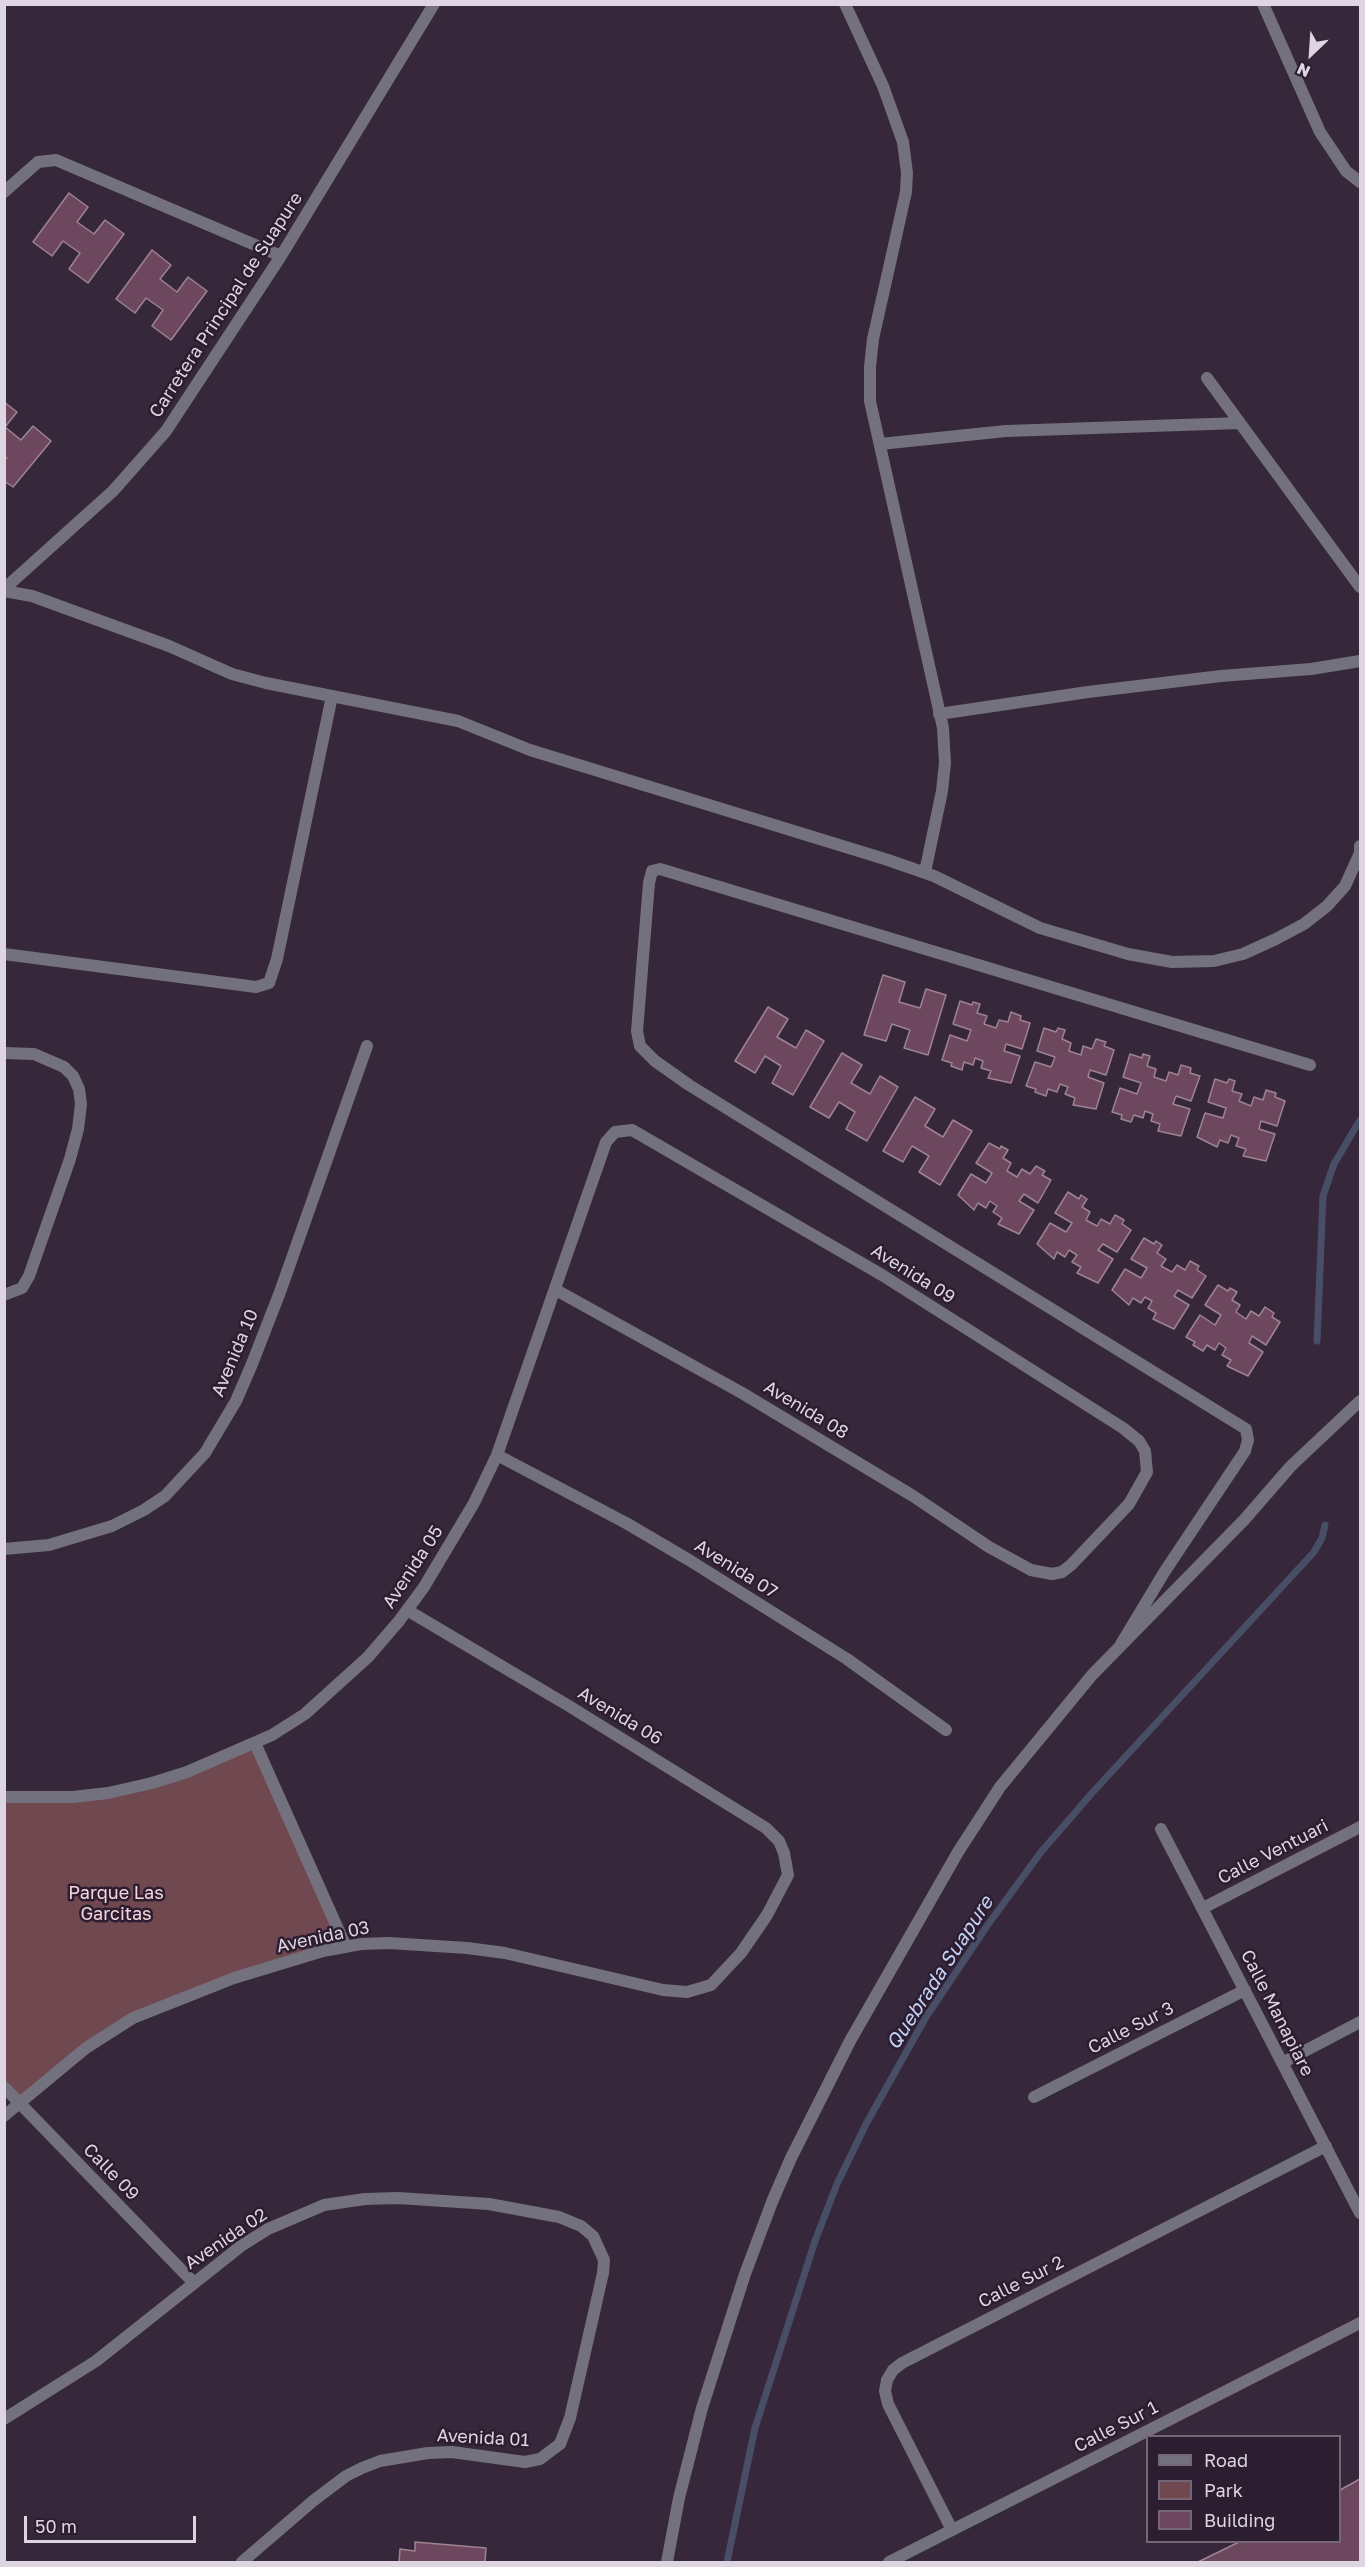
<!DOCTYPE html>
<html>
<head>
<meta charset="utf-8">
<style>
	body { margin:0 }
	#map { position:relative; width:1365px; height:2567px; overflow:hidden; background:#36273b; font-family:"Golos Text",sans-serif }
	canvas { display:block }
	.frame { position:absolute; inset:0; border:6px solid #ded5e2; pointer-events:none }
	.legend { position:absolute; left:1146px; top:2435px; width:195px; height:108px; box-sizing:border-box; background:#2c1d30; border:2px solid #736777; margin:0; padding:8px 10px; list-style:none; font-size:18px; color:#ded5e2 }
	.legend li { display:flex; align-items:center; gap:12px; height:30px }
	.legend b { width:30px; border:2px solid #736777 }
	.north { position:absolute; left:1281px; top:24px; width:60px; height:60px; -webkit-text-stroke:4px #2c1d30; paint-order:stroke; rotate:205deg; font-size:16px; font-weight:700; line-height:24px; text-align:center; color:#ded5e2 }
	.north::after { content:''; display:block; margin:auto; width:21px; height:27px; background:#ded5e2; clip-path:polygon(50% 0,100% 100%,50% 72%,0 100%) }
	.scale { position:absolute; left:24px; top:2516px; width:172px; height:27px; box-sizing:border-box; border:3px solid #ded5e2; border-top:0; padding-left:8px; font-size:18px; line-height:21px; white-space:nowrap; color:#ded5e2; -webkit-text-stroke:4px #2c1d30; paint-order:stroke }
</style>
</head>
<body>
<div id="map">
<canvas width="1365" height="2567"></canvas>
<div class="frame"></div>
<ul class="legend">
<li><b style="height:8px;background:#73717d"></b>Road</li>
<li><b style="height:16px;background:#704950"></b>Park</li>
<li><b style="height:16px;background:#6d475e"></b>Building</li>
</ul>
<div class="north">N</div>
<div class="scale">50 m</div>
</div>
<script>
const g = document.querySelector('canvas').getContext('2d');
g.lineJoin = 'round';
function fillPath(path, color) { g.fillStyle = color; g.fill(path, 'evenodd'); }
const toPath = rows => new Path2D(rows.map(r => 'M' + r).join(''));
function strokePath(path, color, width, dash) { g.strokeStyle = color; g.lineWidth = width; g.lineCap = dash ? 'butt' : 'round'; g.setLineDash(dash || []); g.stroke(path); }
function drawText(font, color, halo, rows, align = 'center') {
  g.font = font + ' "Golos Text",sans-serif'; g.lineWidth = 5; g.setLineDash([]); g.textBaseline = 'middle'; g.strokeStyle = halo; g.fillStyle = color; for (const [text, x, y, turn = 0] of rows) {
    g.save(); g.translate(x, y); g.rotate((+turn || 0) * Math.PI / 180); g.textAlign = isNaN(turn) ? turn : align; if (halo) g.strokeText(text, 0, 0); g.fillText(text, 0, 0); g.restore();
  }
}
const green = toPath([
	[255,1743,346,1947,323,1951,133,2018,20,2103,5,2087,5,1797,108,1793]
]);
const stream = toPath([
	[1317,1341,1323,1196,1334,1164,1360,1120],
	[727,2562,755,2428,815,2241,837,2184,866,2124,926,2017,987,1926,1041,1852,1092,1793,1314,1552,1322,1538,1325,1525]
]);
const building = toPath([
	[69,193,88,207,77,222,94,234,105,220,124,234,88,283,69,269,80,253,63,241,52,256,33,242,69,193],
	[152,250,171,265,160,279,177,292,188,277,207,291,171,340,152,326,163,310,146,298,135,313,116,299,152,250],
	[4,402,17,412,5,427,21,440,33,426,51,441,13,487,4,481,4,460,7,458,4,456,4,402],
	[883,975,905,982,899,1002,920,1008,926,989,946,995,928,1055,904,1048,910,1030,892,1024,886,1041,864,1035,883,975],
	[960,1001,972,1005,973,1002,980,1004,977,1013,987,1016,984,1024,996,1028,999,1020,1008,1022,1011,1012,1021,1016,1020,1020,1030,1023,1022,1049,1006,1044,1004,1051,1020,1056,1011,1083,988,1078,991,1071,981,1068,983,1061,975,1058,973,1065,964,1062,962,1070,951,1066,952,1063,942,1060,950,1035,967,1041,971,1030,953,1024,960,1001],
	[768,1007,788,1019,777,1037,796,1048,806,1030,824,1041,793,1095,772,1083,781,1066,765,1056,755,1073,735,1061,768,1007],
	[1044,1028,1056,1032,1058,1028,1065,1030,1062,1039,1071,1043,1069,1051,1081,1055,1083,1046,1092,1049,1096,1039,1106,1042,1104,1046,1114,1050,1106,1075,1090,1070,1088,1077,1104,1083,1096,1109,1073,1105,1075,1098,1065,1094,1068,1087,1060,1084,1057,1092,1048,1089,1046,1096,1035,1092,1036,1089,1026,1086,1035,1062,1051,1067,1055,1057,1037,1051,1044,1028],
	[842,1053,862,1065,851,1083,870,1094,880,1076,898,1087,867,1141,846,1129,855,1112,839,1102,829,1118,810,1107,842,1053],
	[1130,1054,1142,1058,1143,1054,1150,1056,1147,1066,1156,1069,1154,1077,1166,1081,1169,1072,1178,1075,1181,1065,1191,1068,1190,1073,1200,1076,1191,1101,1176,1096,1173,1104,1190,1109,1181,1136,1158,1131,1160,1124,1151,1121,1153,1114,1145,1111,1143,1118,1134,1115,1131,1122,1121,1119,1122,1115,1112,1112,1120,1088,1137,1094,1141,1083,1123,1077,1130,1054],
	[1215,1079,1227,1083,1229,1079,1235,1081,1232,1091,1242,1094,1239,1101,1251,1106,1254,1097,1263,1100,1266,1090,1276,1093,1275,1097,1285,1101,1277,1126,1261,1121,1259,1129,1275,1134,1266,1161,1243,1156,1246,1149,1236,1146,1239,1138,1231,1135,1228,1143,1220,1140,1217,1147,1197,1137,1205,1113,1223,1118,1226,1108,1208,1102,1215,1079],
	[915,1097,935,1109,925,1126,943,1137,953,1120,972,1131,940,1185,919,1172,929,1156,912,1146,903,1162,883,1151,915,1097],
	[989,1143,1000,1149,1001,1146,1008,1150,1003,1158,1011,1163,1007,1171,1017,1177,1022,1169,1030,1174,1036,1166,1045,1171,1042,1175,1051,1180,1038,1203,1024,1194,1019,1201,1034,1210,1019,1234,998,1224,1002,1218,993,1212,997,1206,990,1201,986,1208,978,1203,974,1210,958,1195,971,1174,986,1183,992,1173,976,1163,989,1143],
	[1068,1192,1079,1199,1081,1195,1087,1199,1082,1207,1090,1212,1086,1220,1097,1226,1101,1219,1110,1224,1115,1215,1124,1220,1122,1224,1131,1230,1117,1252,1103,1244,1098,1250,1113,1259,1098,1283,1077,1273,1081,1267,1072,1262,1077,1255,1069,1250,1065,1257,1057,1252,1054,1259,1037,1244,1050,1223,1066,1232,1072,1223,1055,1213,1068,1192],
	[1144,1238,1154,1244,1156,1241,1162,1245,1157,1253,1166,1259,1161,1266,1172,1272,1177,1265,1185,1270,1190,1261,1199,1266,1197,1270,1206,1276,1192,1298,1178,1290,1174,1296,1189,1305,1174,1329,1153,1319,1156,1313,1148,1308,1152,1301,1145,1297,1141,1303,1133,1298,1129,1305,1112,1290,1125,1269,1141,1278,1147,1268,1131,1259,1144,1238],
	[1218,1285,1228,1291,1230,1288,1237,1292,1232,1300,1240,1305,1236,1312,1246,1319,1251,1311,1259,1316,1265,1307,1274,1313,1272,1317,1280,1322,1266,1345,1252,1336,1249,1343,1263,1352,1248,1376,1227,1366,1231,1360,1222,1355,1226,1348,1219,1343,1215,1350,1207,1345,1203,1351,1193,1345,1195,1342,1186,1337,1200,1315,1215,1325,1221,1315,1205,1305,1218,1285],
	[1360,2479,1360,2562,1198,2562,1239,2542,1340,2542,1340,2490,1360,2479],
	[415,2542,486,2548,485,2562,399,2562,400,2549,415,2551,415,2542]
]);
const minor = toPath([
	[845,4,883,86,903,142,907,173,906,192,873,339,870,367,870,401,943,728,945,763,942,791,925,872],
	[1263,4,1320,132,1346,171,1360,182],
	[4,192,38,162,56,160,281,256],
	[1207,378,1360,587],
	[880,444,1006,431,1240,423],
	[4,589,113,491,166,431,281,256,434,4],
	[4,591,32,596,169,646,232,674,266,683,458,721,530,750,888,860,934,876,1040,928,1128,954,1172,962,1214,961,1243,954,1276,939,1304,924,1327,906,1345,886,1360,853,1360,846],
	[939,714,1088,692,1221,676,1311,669,1360,661],
	[4,954,256,987,269,983,277,959,332,696],
	[4,1053,34,1054,64,1067,73,1076,79,1089,81,1104,78,1129,70,1159,29,1276,22,1288,4,1295],
	[497,1455,626,1523,689,1560,847,1659,946,1730],
	[4,1549,49,1545,112,1526,144,1510,165,1496,205,1453,236,1401,252,1364,280,1292,367,1046],
	[1121,1644,1165,1571,1245,1451,1248,1440,1246,1429,689,1085,655,1061,640,1046,637,1031,649,883,652,871,660,869,1310,1065],
	[255,1743,346,1947],
	[4,1797,73,1797,108,1793,152,1783,187,1772,272,1735,305,1714,368,1657,399,1621,424,1587,474,1503,497,1455,606,1142,615,1132,632,1130,882,1275,1123,1428,1139,1441,1145,1451,1147,1472,1129,1504,1071,1565,1062,1572,1052,1574,1031,1570,989,1547,913,1496,742,1393,556,1290],
	[1161,1829,1360,2213],
	[1203,1908,1360,1827],
	[1282,2063,1360,2022],
	[4,2087,193,2282],
	[1034,2097,1245,1990],
	[4,2116,86,2048,133,2018,234,1978,323,1951,361,1944,389,1943,467,1948,505,1953,663,1990,687,1992,711,1985,741,1953,767,1915,788,1875,784,1853,779,1841,766,1828,569,1706,407,1610],
	[4,2419,96,2361,241,2246,268,2229,324,2205,365,2199,398,2198,489,2204,559,2217,581,2226,593,2236,604,2260,603,2273,570,2418,560,2444,540,2459,525,2462,452,2452,428,2453,380,2461,362,2468,346,2476,313,2501,242,2562],
	[952,2530,888,2404,885,2391,887,2380,893,2370,902,2363,1326,2146],
	[667,2562,679,2498,702,2408,745,2274,772,2202,791,2158,850,2041,958,1852,1000,1787,1092,1675,1244,1520,1291,1466,1360,1401],
	[889,2562,1360,2323]
]);
const streetNames = [
	["Carretera Principal de Suapure",226,305,-57],
	["Avenida 09",913,1274,32],
	["Avenida 10",235,1353,-67],
	["Avenida 08",806,1410,31],
	["Avenida 05",413,1567,-57],
	["Avenida 07",736,1569,32],
	["Avenida 06",620,1716,31],
	["Calle Ventuari",1273,1852,-27],
	["Avenida 03",323,1937,-12],
	["Calle Manapiare",1277,2013,63],
	["Calle Sur 3",1131,2028,-27],
	["Calle 09",111,2172,46],
	["Avenida 02",226,2239,-34],
	["Calle Sur 2",1021,2282,-27],
	["Calle Sur 1",1116,2427,-27],
	["Avenida 01",483,2438,3]
];
const parkNames = [
	["Parque Las",116,1893],
	["Garcitas",116,1914]
];
const waterNames = [
	["Quebrada Suapure",940,1973,-57]
];
fillPath(green, '#704950');
strokePath(stream, '#494e67', 7);
fillPath(building, '#6d475e');
strokePath(building, '#9e8392', 1.5);
strokePath(minor, '#73717d', 12);
drawText('18px', '#ded5e2', '#2c1d30', streetNames);
drawText('18px', '#f6d6db', '#2c1d30', parkNames);
drawText('italic 20px', '#c2d2f7', '#2c1d30', waterNames);
</script>
</body>
</html>
